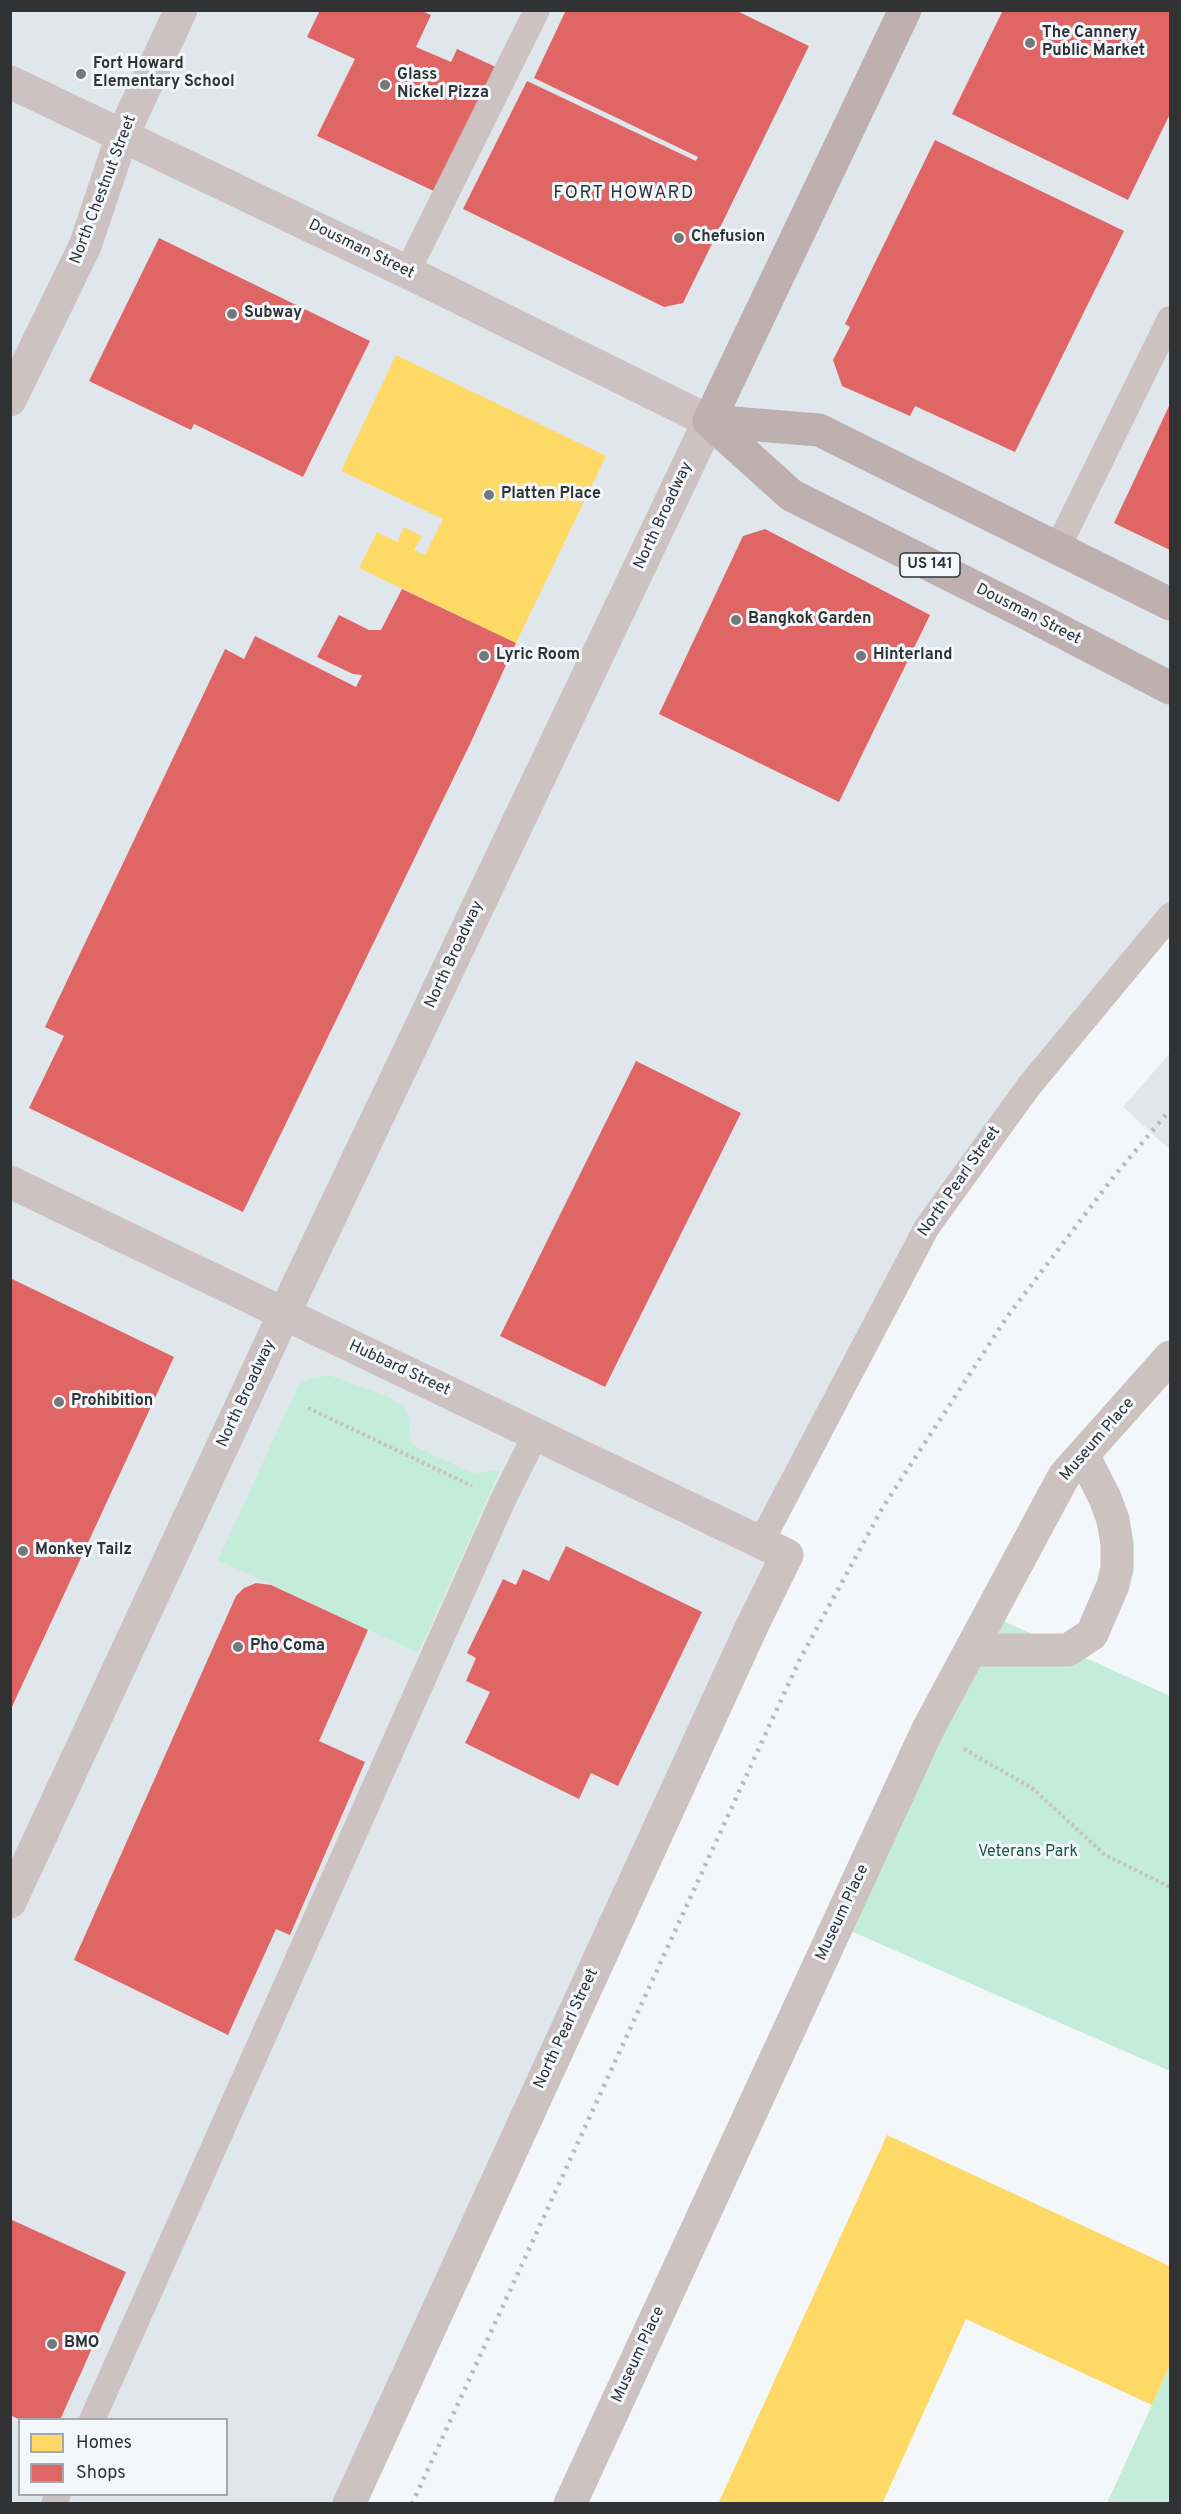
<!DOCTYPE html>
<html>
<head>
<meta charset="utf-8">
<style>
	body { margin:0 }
	#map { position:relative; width:1181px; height:2514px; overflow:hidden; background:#f4f7f9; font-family:Overpass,sans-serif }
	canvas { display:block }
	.frame { position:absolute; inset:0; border:12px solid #303233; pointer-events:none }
	.legend { position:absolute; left:18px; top:2418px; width:210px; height:78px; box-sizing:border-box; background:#f2f7fb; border:2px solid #a4a8ab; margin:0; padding:8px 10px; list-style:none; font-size:18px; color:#303233 }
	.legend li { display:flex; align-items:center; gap:12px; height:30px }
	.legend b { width:30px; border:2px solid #a4a8ab }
</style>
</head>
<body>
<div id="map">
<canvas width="1181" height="2514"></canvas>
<div class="frame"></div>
<ul class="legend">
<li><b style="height:16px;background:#ffd966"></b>Homes</li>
<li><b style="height:16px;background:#e06666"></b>Shops</li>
</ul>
</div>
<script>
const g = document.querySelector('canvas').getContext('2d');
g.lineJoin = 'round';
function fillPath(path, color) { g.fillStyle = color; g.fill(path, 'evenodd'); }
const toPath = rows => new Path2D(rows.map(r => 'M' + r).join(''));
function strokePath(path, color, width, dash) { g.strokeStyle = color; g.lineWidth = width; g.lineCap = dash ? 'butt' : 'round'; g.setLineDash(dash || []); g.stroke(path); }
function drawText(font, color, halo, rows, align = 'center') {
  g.font = font + ' Overpass,sans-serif'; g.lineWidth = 6; g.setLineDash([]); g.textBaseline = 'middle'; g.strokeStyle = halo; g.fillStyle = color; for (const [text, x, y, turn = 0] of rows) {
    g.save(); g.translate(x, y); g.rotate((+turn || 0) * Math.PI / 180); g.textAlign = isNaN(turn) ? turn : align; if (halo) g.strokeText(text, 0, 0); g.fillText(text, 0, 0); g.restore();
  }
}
const built = toPath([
	[11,11,1170,11,1170,916,914,1250,761,1542,787,1555,349,2503,11,2504],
	[20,2420,226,2420,226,2494,20,2494],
	[1170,1053,1170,1150,1123,1107]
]);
const green = toPath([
	[329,1375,391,1398,404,1407,408,1415,412,1445,468,1471,477,1473,500,1470,418,1653,218,1560,298,1386,306,1380],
	[990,1615,1170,1696,1170,2071,837,1925],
	[1170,2365,1170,2503,1107,2503,1152,2405]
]);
const homes = toPath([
	[396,355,606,456,516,643,359,568,377,532,397,542,404,527,422,536,414,550,425,555,443,519,341,471],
	[887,2135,1170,2266,1170,2365,1152,2405,966,2319,882,2504,718,2504]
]);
const shops = toPath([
	[320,10,420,10,431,15,416,47,451,62,457,49,500,69,440,194,317,136,355,59,307,37],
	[566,10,735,10,809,46,683,303,664,307,463,209,527,81,696,161,698,157,534,78],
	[1003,10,1170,10,1170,114,1128,200,952,114],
	[935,140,1124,231,1015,452,915,406,910,416,842,386,833,360,850,327,845,324],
	[159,238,370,341,303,477,194,424,191,430,89,381],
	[1170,404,1170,550,1114,523],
	[765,529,930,615,839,802,659,714,743,536],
	[402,589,516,643,471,742,243,1212,29,1108,64,1036,45,1027,225,649,244,659,255,636,356,687,362,675,353,674,317,657,339,615,369,630,381,630],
	[636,1061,741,1113,605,1387,500,1336],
	[10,1278,174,1357,10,1711],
	[566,1546,702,1612,618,1786,591,1773,579,1799,465,1743,490,1692,466,1681,476,1658,467,1653,503,1579,516,1585,523,1569,549,1581],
	[256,1583,271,1585,368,1630,319,1741,365,1762,290,1935,276,1929,228,2035,74,1960,236,1596,244,1588],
	[10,2219,126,2272,60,2420,20,2420,10,2415]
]);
const path = toPath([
	[308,1408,472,1486],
	[964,1749,1032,1788,1105,1855,1170,1887]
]);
const service = toPath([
	[407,272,537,10],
	[1058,547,1170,319],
	[761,1542,927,1227,1029,1086,1170,916],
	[92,2420,503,1500,536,1434],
	[54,2504,58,2494]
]);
const minor = toPath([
	[10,400,85,246,122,136,181,10],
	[10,1182,787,1555,753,1624,349,2504],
	[971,1650,1068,1650,1092,1634,1113,1585,1117,1568,1117,1544,1113,1520,1105,1498,1083,1455],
	[570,2504,928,1729,1064,1476,1170,1357]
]);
const tertiary = toPath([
	[10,82,407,272,709,421,284,1314,10,1902]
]);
const primary = toPath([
	[709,421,791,495,1028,614,1170,688],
	[709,421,819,430,1170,604],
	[709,421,905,10]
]);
const rail = toPath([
	[412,2504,799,1661,883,1507,1007,1317,1115,1175,1170,1110]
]);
const markers = [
	[1030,43,6,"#757778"],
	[81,74,6,"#757778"],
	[385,85,6,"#757778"],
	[679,238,6,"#757778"],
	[232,314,6,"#757778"],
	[489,495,6,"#757778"],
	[736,620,6,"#757778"],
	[484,656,6,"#757778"],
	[861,656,6,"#757778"],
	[59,1402,6,"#757778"],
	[23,1551,6,"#757778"],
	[238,1647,6,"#757778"],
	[52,2344,6,"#757778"]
];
const shields = [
	[930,565,60]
];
const shieldNames = [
	["US 141",930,565]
];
const poiNames = [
	["The Cannery",1042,34],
	["Public Market",1042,52],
	["Fort Howard",93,65],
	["Elementary School",93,83],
	["Glass",397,76],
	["Nickel Pizza",397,94],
	["Chefusion",691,238],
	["Subway",244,314],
	["Platten Place",501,495],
	["Bangkok Garden",748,620],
	["Lyric Room",496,656],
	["Hinterland",873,656],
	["Prohibition",71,1402],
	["Monkey Tailz",35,1551],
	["Pho Coma",250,1647],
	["BMO",64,2344]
];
const streetNames = [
	["North Chestnut Street",104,190,-69],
	["Dousman Street",361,250,26],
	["North Broadway",664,516,-65],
	["Dousman Street",1028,615,27],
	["North Broadway",455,955,-65],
	["North Pearl Street",960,1182,-55],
	["Hubbard Street",399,1369,25],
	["North Broadway",247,1394,-65],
	["Museum Place",1098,1440,-49],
	["Museum Place",843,1913,-65],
	["North Pearl Street",567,2029,-65],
	["Museum Place",639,2355,-65]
];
const parkNames = [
	["Veterans Park",1028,1853]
];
const neighbourhoodNames = [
	["FORT HOWARD",624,194]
];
fillPath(built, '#e0e7ec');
fillPath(green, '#c4ecda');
fillPath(homes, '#ffd966');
fillPath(shops, '#e06666');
strokePath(path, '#c7c2c2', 4, [3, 3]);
strokePath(service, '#ccc2c1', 26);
strokePath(minor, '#ccc2c1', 33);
strokePath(tertiary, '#ccc2c1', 33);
strokePath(primary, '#bdb0af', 33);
strokePath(rail, '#beb9b9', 4.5, [3, 6]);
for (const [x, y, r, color] of markers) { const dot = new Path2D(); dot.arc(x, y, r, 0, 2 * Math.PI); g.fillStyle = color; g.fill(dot); strokePath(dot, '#f2f7fb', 2); }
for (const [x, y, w] of shields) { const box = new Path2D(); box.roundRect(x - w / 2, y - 12, w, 24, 4.5); g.fillStyle = '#f2f7fb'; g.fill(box); strokePath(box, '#303233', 1.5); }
drawText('bold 15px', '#303233', null, shieldNames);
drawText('bold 16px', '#303233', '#f2f7fb', poiNames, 'left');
drawText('16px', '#303233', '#f2f7fb', streetNames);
drawText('16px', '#215740', '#f2f7fb', parkNames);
g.letterSpacing = '1.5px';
drawText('18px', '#303233', '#f2f7fb', neighbourhoodNames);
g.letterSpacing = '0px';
</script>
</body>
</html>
